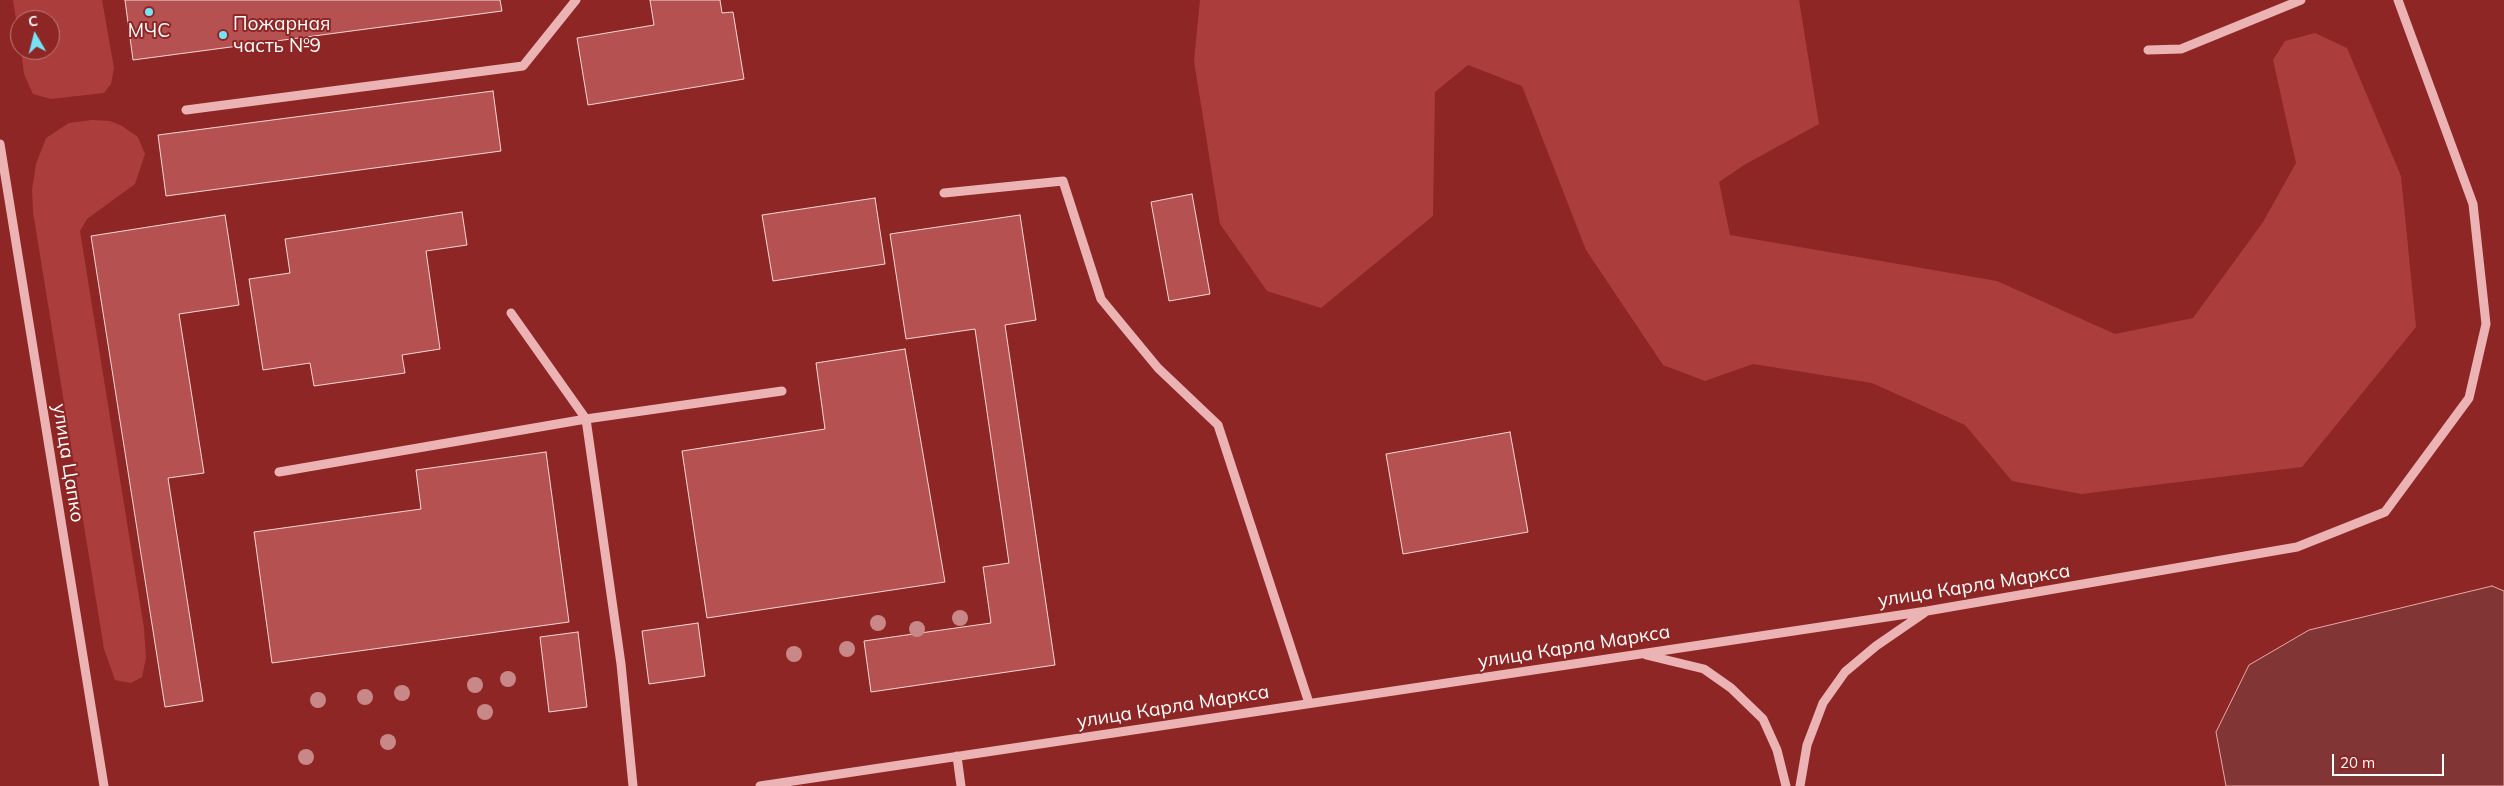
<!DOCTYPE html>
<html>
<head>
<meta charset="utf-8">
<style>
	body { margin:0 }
	#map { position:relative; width:2504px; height:786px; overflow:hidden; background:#8d2624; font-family:Mulish,sans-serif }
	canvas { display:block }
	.north { position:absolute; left:10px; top:10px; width:50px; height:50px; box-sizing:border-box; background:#8d2624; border:1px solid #bb7d7c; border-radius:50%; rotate:352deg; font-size:14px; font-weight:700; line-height:20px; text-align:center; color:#fff }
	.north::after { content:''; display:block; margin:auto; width:18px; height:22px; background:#77e1f5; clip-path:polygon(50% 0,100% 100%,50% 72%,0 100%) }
	.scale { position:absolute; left:2332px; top:754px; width:112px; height:22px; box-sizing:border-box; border:2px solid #fff; border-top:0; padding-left:6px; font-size:15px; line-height:18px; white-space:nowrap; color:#fff; -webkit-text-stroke:4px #8d2624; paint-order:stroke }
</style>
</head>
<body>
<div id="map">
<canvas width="2504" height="786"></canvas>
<div class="north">С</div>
<div class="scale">20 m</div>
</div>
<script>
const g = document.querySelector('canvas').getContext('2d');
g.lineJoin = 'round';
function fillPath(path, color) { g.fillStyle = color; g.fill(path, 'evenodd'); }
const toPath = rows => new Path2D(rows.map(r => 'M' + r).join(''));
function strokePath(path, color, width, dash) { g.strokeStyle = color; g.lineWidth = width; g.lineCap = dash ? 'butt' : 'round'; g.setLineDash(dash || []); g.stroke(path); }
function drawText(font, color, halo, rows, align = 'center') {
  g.font = font + ' Mulish,sans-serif'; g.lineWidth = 4; g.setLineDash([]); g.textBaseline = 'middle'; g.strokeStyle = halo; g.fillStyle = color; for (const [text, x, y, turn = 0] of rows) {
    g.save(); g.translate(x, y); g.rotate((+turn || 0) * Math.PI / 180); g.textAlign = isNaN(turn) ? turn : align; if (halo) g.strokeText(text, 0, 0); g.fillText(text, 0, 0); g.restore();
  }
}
const green = toPath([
	[13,0,102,0,114,68,111,84,104,93,51,99,33,94,24,74,21,50,50,50,50,20,20,20,20,45],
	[1200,0,1799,0,1819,124,1744,165,1719,182,1730,235,1997,281,2115,334,2193,318,2263,222,2296,163,2273,60,2285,41,2315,33,2347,48,2401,176,2416,327,2302,467,2081,494,2012,481,1965,425,1872,383,1753,364,1705,381,1663,365,1586,250,1522,86,1468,65,1435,92,1433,216,1321,308,1267,291,1220,224,1194,61],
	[92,120,110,121,122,126,138,137,145,154,135,184,87,219,80,231,144,628,146,658,142,677,131,683,115,680,104,649,33,212,32,190,36,164,46,138,69,123]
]);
const water = toPath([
	[2492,586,2504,591,2504,786,2226,786,2216,732,2249,665,2309,630,2492,586]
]);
const building = toPath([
	[125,0,500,0,502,11,133,60,125,0],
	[650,0,720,0,722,13,733,12,744,79,588,105,577,38,654,25,650,0],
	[493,91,501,151,166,196,158,135,493,91],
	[1192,194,1210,294,1169,301,1151,202,1192,194],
	[875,198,885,264,773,281,762,215,875,198],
	[462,212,467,245,426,251,440,349,402,355,405,373,314,386,310,363,263,370,249,279,290,273,285,239,462,212],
	[225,215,239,305,179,314,204,473,168,478,203,701,165,707,91,236,225,215],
	[1020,215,1036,320,1005,325,1055,665,871,692,864,641,991,623,983,567,1009,563,975,329,906,339,890,234,1020,215],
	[905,349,945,582,707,618,682,451,825,429,816,363,905,349],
	[1510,432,1528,532,1403,554,1386,454,1510,432],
	[546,452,569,622,272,663,254,532,421,509,416,470,546,452],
	[698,623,705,676,649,684,642,631,698,623],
	[578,632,587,707,549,712,540,637,578,632]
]);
const minor = toPath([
	[2148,50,2181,49,2301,0],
	[186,110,523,66,576,0],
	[0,144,104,786],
	[944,193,1063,181,1101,299,1158,368,1218,425,1309,703],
	[511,313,586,419,621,664,633,786],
	[279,472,586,419,782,391],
	[1646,655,1704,669,1731,688,1763,719,1777,750,1786,786],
	[957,756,961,786],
	[760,786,1927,611,2297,547,2385,512,2469,398,2486,324,2473,204,2398,0],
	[1800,786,1807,745,1823,703,1845,672,1876,646,1924,613]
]);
const trees = [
	[960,618],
	[878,623],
	[917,629],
	[847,649],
	[794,654],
	[508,679],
	[475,685],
	[402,693],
	[365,697],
	[318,700],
	[485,712],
	[388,742],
	[306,757]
];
const markers = [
	[149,12,5,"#77e1f5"],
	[223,35,5,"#77e1f5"]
];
const poiNames = [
	["Пожарная",233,24],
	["часть №9",233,46],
	["МЧС",149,31,"center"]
];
const streetNames = [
	["улица Цапко",68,463,81],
	["улица Карла Маркса",1974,586,-9],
	["улица Карла Маркса",1574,647,-9],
	["улица Карла Маркса",1173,707,-9]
];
fillPath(green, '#ab3d3d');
fillPath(water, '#813534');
strokePath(water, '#eca7a8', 1);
fillPath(building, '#b55151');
strokePath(building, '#f8d8d8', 1);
strokePath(minor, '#ebb3b3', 9);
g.fillStyle = '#c88887';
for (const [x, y] of trees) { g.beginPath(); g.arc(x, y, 8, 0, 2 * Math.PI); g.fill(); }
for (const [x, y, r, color] of markers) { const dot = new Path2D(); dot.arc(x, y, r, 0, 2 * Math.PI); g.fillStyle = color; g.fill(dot); strokePath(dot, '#8d2624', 2); }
drawText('19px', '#fff', '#8d2624', poiNames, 'left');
drawText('19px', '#fff', '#8d2624', streetNames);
</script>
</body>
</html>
